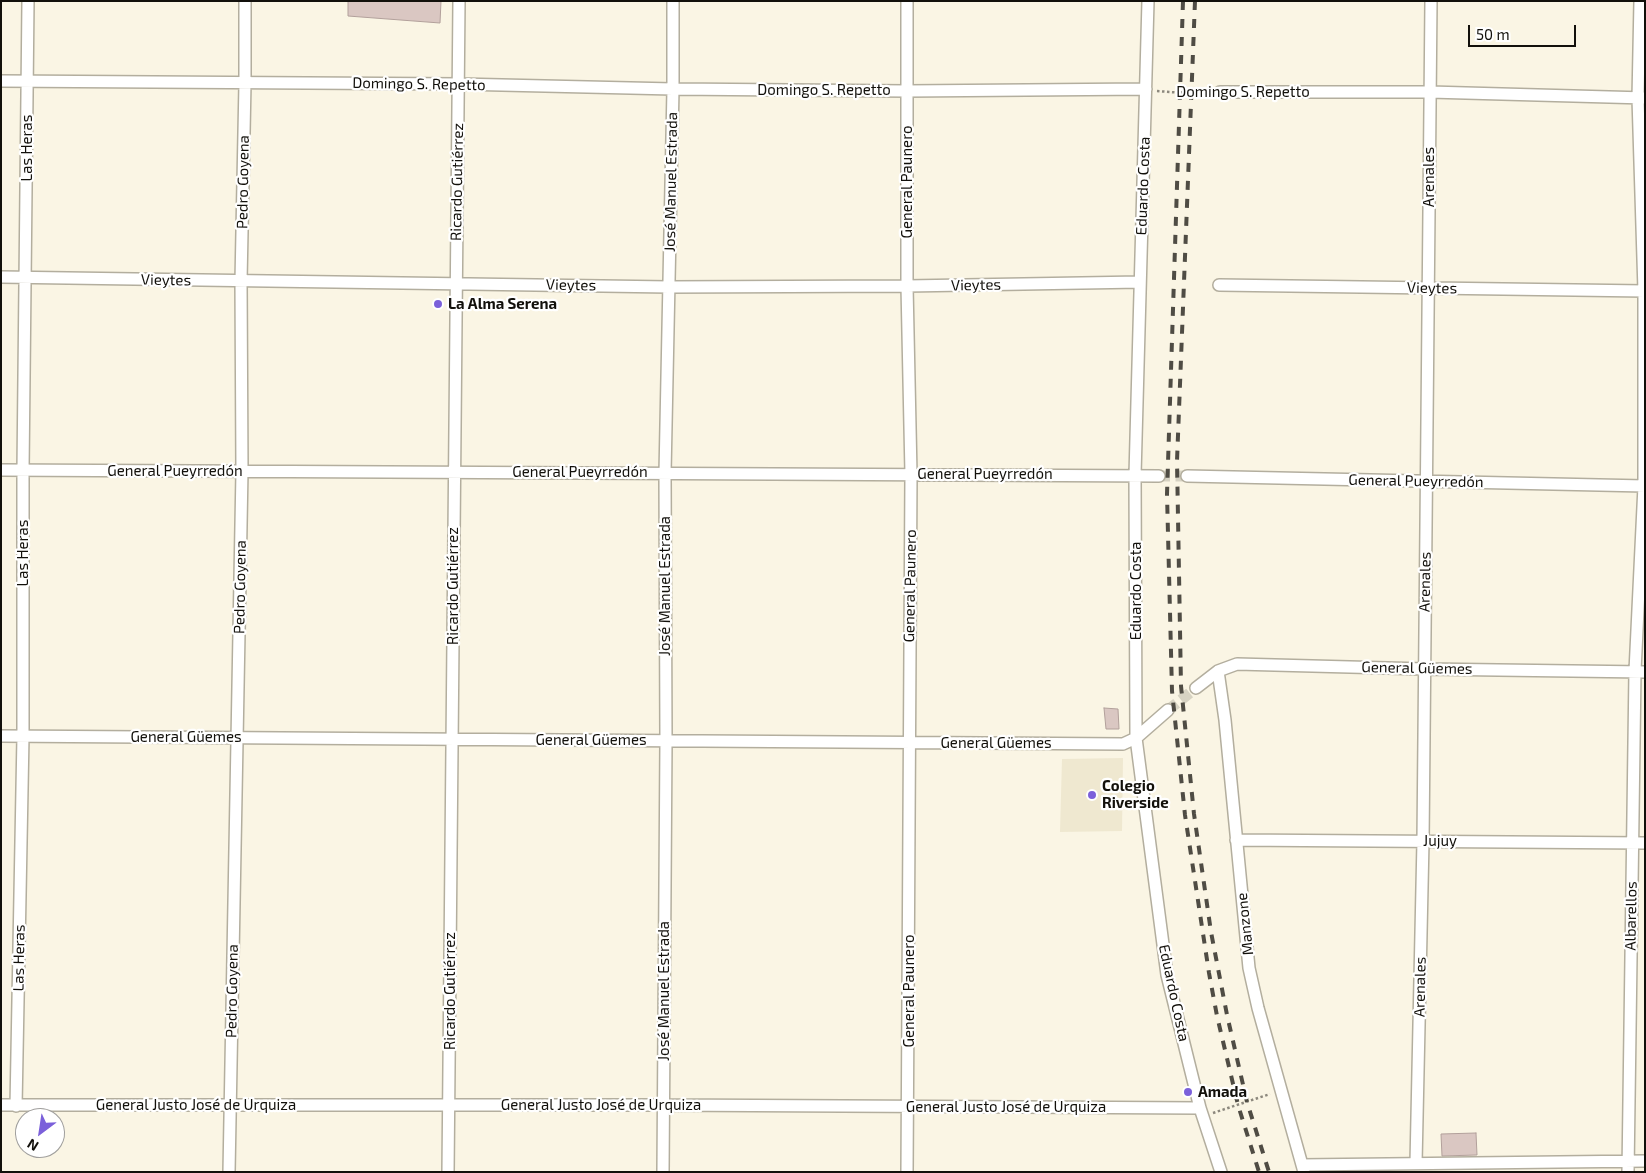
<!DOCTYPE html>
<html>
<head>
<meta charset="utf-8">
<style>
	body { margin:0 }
	#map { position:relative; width:1646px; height:1173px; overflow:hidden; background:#faf5e4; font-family:"Exo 2",sans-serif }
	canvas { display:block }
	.frame { position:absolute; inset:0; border:2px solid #12100b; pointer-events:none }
	.north { position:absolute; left:15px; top:1108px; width:50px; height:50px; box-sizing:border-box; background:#fff; border:1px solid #a09f9d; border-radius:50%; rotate:211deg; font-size:14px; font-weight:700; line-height:20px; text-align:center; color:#12100b }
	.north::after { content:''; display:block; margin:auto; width:18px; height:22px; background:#7b60da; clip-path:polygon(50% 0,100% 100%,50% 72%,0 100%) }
	.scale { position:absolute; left:1468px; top:25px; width:108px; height:22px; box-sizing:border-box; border:2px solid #12100b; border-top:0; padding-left:6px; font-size:15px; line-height:18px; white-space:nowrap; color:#12100b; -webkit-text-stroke:4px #fff; paint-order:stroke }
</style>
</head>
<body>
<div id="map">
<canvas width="1646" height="1173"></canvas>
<div class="frame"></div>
<div class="north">N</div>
<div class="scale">50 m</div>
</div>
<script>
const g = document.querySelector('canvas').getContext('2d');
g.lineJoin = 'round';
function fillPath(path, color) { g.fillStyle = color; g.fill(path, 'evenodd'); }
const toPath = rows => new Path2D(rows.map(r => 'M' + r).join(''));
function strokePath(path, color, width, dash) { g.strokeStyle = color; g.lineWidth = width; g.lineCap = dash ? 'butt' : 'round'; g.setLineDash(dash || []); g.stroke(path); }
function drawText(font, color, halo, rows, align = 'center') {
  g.font = font + ' "Exo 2",sans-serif'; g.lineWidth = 4.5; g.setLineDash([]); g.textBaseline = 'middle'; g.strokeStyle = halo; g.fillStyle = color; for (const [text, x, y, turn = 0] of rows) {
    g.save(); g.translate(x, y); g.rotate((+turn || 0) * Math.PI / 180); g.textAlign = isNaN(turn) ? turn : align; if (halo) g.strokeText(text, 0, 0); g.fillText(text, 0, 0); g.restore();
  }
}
const built = toPath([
	[1123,758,1122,831,1060,832,1062,759]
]);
const building = toPath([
	[348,1,441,1,440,23,348,16,348,1],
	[1104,708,1118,709,1119,729,1106,729,1104,708],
	[1476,1133,1477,1155,1442,1156,1441,1134,1476,1133]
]);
const minorTunnel = toPath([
	[1159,476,1187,476],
	[1168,710,1196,688]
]);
const path = toPath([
	[1157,91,1209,95],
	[1213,1113,1270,1094]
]);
const minor = toPath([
	[1148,1,1135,475,1136,738,1167,975,1200,1108,1221,1172],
	[1,81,459,84,673,89,907,91,1146,89],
	[1220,92,1430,92,1645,98],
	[1,277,669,287,907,286,1140,282],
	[1219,285,1645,291],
	[1,470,1159,476],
	[1187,476,1645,486],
	[1218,671,1225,720,1249,968,1258,1008,1304,1172],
	[1196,688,1218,671,1237,664,1425,669,1645,672],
	[1,736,1123,744,1136,738,1168,710],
	[1236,840,1645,843],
	[1,1105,664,1105,1200,1108],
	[16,1106,23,736,23,470,28,1],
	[1416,1163,1423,841,1431,1],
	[1302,1165,1645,1161],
	[229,1172,242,471,241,281,245,83,245,1],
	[448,1172,459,1],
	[663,1172,666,741,665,473,673,89,673,1],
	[907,1172,911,474,907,286,907,1],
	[1628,1172,1635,671,1644,486,1644,291,1638,98,1640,1]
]);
const rail = toPath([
	[1183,1,1167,494,1172,691,1185,815,1209,973,1217,1016,1238,1105,1259,1172],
	[1195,1,1177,461,1181,686,1194,814,1211,932,1227,1015,1247,1102,1269,1172]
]);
const markers = [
	[438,304,5,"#7b60da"],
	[1092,795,5,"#7b60da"],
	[1188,1092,5,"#7b60da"]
];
const streetNames = [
	["Domingo S. Repetto",419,84,1],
	["Domingo S. Repetto",824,90],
	["Domingo S. Repetto",1243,92],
	["Las Heras",27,148,-90],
	["Arenales",1429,177,-90],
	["Pedro Goyena",243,182,-89],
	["Ricardo Gutiérrez",457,182,-89],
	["José Manuel Estrada",671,182,-89],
	["General Paunero",907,182,-90],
	["Eduardo Costa",1143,186,-88],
	["Vieytes",166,280,1],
	["Vieytes",571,285,1],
	["Vieytes",976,285,-1],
	["Vieytes",1432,288,1],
	["General Pueyrredón",175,471],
	["General Pueyrredón",580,472],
	["General Pueyrredón",985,474],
	["General Pueyrredón",1416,481,1],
	["Las Heras",23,553,-90],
	["Arenales",1425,582,-89],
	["Ricardo Gutiérrez",453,586,-90],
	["José Manuel Estrada",665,586,-90],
	["General Paunero",910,586,-89],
	["Pedro Goyena",240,587,-89],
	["Eduardo Costa",1136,591,-90],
	["General Güemes",1417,668,1],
	["General Güemes",186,737],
	["General Güemes",591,740],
	["General Güemes",996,743],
	["Jujuy",1440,841],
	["Albarellos",1631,916,-89],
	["Manzone",1245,924,-96],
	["Las Heras",19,958,-89],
	["Arenales",1420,987,-89],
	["Pedro Goyena",232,991,-89],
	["Ricardo Gutiérrez",450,991,-90],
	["José Manuel Estrada",664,991,-90],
	["General Paunero",909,991,-90],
	["Eduardo Costa",1174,993,78],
	["General Justo José de Urquiza",196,1105],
	["General Justo José de Urquiza",601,1105],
	["General Justo José de Urquiza",1006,1107]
];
const poiNames = [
	["La Alma Serena",448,304],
	["Colegio",1102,786],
	["Riverside",1102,803],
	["Amada",1198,1092]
];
fillPath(built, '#efe8d0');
fillPath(building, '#dac7c2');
strokePath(building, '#b2a09b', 1);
strokePath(minorTunnel, '#d7d3c3', 11, [11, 5.5]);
strokePath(minor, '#b3ae9e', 14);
strokePath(path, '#8c887d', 2.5, [2.5, 2.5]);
strokePath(minor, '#fff', 11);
strokePath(rail, '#4f4c44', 4, [9, 9]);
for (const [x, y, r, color] of markers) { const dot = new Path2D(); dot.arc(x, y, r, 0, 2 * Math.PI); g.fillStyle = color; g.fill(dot); strokePath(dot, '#fff', 2); }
drawText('15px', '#12100b', '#fff', streetNames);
drawText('bold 15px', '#12100b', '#fff', poiNames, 'left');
</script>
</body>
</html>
